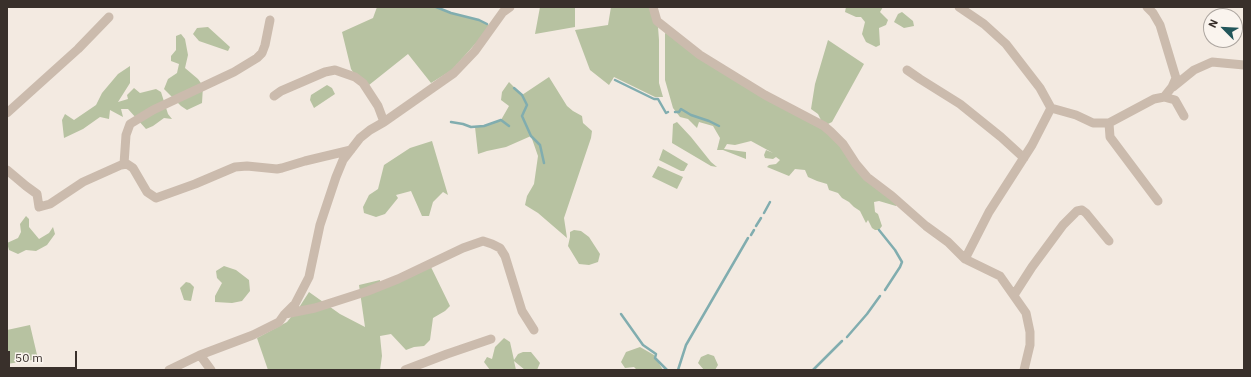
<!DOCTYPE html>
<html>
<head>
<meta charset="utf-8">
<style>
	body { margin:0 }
	#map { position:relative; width:1251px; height:377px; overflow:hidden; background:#f3eae1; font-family:"IBM Plex Sans",sans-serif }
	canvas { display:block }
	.frame { position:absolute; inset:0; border:8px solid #39302b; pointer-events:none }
	.north { position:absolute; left:1203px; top:8px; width:40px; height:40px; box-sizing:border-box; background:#faf4ee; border:1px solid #ada6a0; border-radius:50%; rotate:294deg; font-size:11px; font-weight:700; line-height:16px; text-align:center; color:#39302b }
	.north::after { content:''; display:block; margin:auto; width:14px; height:18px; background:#22565a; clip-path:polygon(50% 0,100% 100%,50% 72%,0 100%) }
	.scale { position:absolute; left:8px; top:351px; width:69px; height:18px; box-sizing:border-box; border:2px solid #39302b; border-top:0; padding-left:5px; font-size:12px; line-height:14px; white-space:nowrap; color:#39302b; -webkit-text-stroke:3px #faf4ee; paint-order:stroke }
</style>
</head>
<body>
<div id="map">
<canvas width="1251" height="377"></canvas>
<div class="frame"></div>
<div class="north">N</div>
<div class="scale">50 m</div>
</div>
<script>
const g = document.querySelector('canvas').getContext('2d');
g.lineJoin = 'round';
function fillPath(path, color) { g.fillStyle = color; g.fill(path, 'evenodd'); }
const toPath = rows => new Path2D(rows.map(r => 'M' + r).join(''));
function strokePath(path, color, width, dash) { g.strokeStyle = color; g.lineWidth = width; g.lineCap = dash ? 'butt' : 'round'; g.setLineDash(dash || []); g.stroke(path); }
const green = toPath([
	[377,7,436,7,451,13,479,20,491,26,452,70,431,83,408,54,364,89,351,69,342,32,373,18],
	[540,7,575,7,575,27,535,34],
	[611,7,649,7,658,27,659,40,659,83,663,97,655,97,614,77,609,85,590,70,575,30,608,25],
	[846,7,883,7,880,12,888,20,886,25,879,28,880,45,876,47,866,42,862,34,865,22,861,17,856,17,845,12],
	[902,12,913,21,914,26,904,28,894,22,898,14],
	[208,27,230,47,228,51,199,41,193,34,197,28],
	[666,31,704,58,823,124,818,114,811,109,815,84,828,40,864,64,832,122,824,126,858,166,899,202,896,206,879,201,874,202,875,212,878,214,882,226,879,230,875,230,872,228,868,220,866,223,860,211,854,207,849,202,842,198,838,193,829,190,827,184,817,181,808,177,805,170,795,169,789,176,767,167,769,165,776,164,780,160,776,157,773,159,765,158,764,155,766,150,773,153,751,141,735,145,727,144,724,149,746,152,746,159,723,150,717,150,720,138,713,126,699,122,697,128,688,119,680,117,673,108,665,80,665,34],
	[181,34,185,39,188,55,185,68,198,79,203,86,202,103,187,110,181,106,164,89,168,79,177,73,179,64,171,61,171,56,176,50,176,36],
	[130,66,130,83,118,102,128,99,127,95,134,88,140,93,156,89,161,92,168,114,172,119,164,118,153,126,146,129,128,109,121,109,123,117,110,110,109,119,100,117,83,129,64,138,62,120,65,114,74,120,96,105,102,93,118,74],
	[549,77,567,106,573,111,582,116,583,123,592,131,591,138,564,218,567,238,538,213,525,205,527,196,534,184,538,156,531,136,506,147,487,151,478,154,475,127,484,126,501,120,509,106,501,100,502,92,509,82,522,95],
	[327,85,332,88,335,94,314,108,310,100,311,95],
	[677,122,691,137,711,162,717,167,711,166,672,143,673,124],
	[432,141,448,195,443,192,433,202,429,216,422,216,411,191,396,195,398,198,385,214,376,217,364,213,363,207,369,195,378,189,384,165,410,148],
	[663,149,688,164,684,171,681,171,659,160],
	[658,166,683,177,677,189,652,177],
	[26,216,29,219,29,227,39,239,49,233,53,227,55,234,47,245,36,251,26,250,18,254,9,250,7,243,18,238,21,232,20,224],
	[574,230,581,231,589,237,600,254,598,262,589,265,579,264,568,246,570,237,570,232],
	[429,263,450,306,445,311,433,318,430,340,424,346,414,347,406,350,391,334,380,336,382,356,380,370,268,370,257,338,287,322,300,306,309,292,340,314,365,327,359,285,380,280,380,285],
	[224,266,236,270,249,280,250,291,242,301,232,303,215,302,215,296,222,283,217,278,216,271],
	[186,282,190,283,194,287,191,301,184,300,180,288],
	[30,325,38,359,7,364,7,330],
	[504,338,510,342,514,360,518,354,523,352,531,352,540,363,537,370,525,370,514,361,516,370,490,370,484,362,487,357,492,359,495,347],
	[640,347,654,355,663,370,637,370,634,367,625,368,621,362,626,352],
	[708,354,714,356,718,365,715,370,704,370,698,363,701,357]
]);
const stream = toPath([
	[436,7,451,13,479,20,487,24],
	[615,80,654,99,658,99,666,113,668,112],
	[514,88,522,95,527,105,522,116,531,136,540,145,544,163],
	[675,112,679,112,681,109,691,115,709,121,719,126],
	[451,122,463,124,471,127,484,126,501,120,509,126],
	[764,213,770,202],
	[756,226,761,218],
	[879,230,895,250,902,262,900,267,885,290],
	[751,235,754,230],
	[621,314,643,345,656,354,655,358,667,370],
	[847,337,867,314,880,296],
	[678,370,686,345,748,238],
	[813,370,842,341]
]);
const street = toPath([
	[653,7,657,21,700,55,765,95,824,126,831,132,843,144,856,164,867,177,892,196,926,226,948,242,965,259],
	[959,7,984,24,1006,44,1040,88,1051,108,1076,115,1093,123,1109,123,1154,99,1164,97,1175,100,1184,116],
	[1147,7,1153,13,1160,25,1176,78,1172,87,1164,97],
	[907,70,920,79,960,104,1001,137,1024,158],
	[1173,87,1194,70,1212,62,1244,65],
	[274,96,281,91,325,72,335,70,355,77,363,83,378,106,384,122],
	[7,113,78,49,109,17],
	[1109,123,1110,137,1158,201],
	[124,164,126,135,130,124,153,110,234,72,257,58,262,53,265,45,270,20],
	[7,170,26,186,37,194,39,207,50,204,83,182,121,165,127,164,133,168,147,192,156,198,195,184,235,167,247,166,277,169,282,168,305,161,351,150],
	[1014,295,1032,267,1063,225,1077,211,1082,210,1086,213,1109,241],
	[285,314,315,308,368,291,398,279,463,248,483,241,492,244,500,248,505,256,522,311,534,330],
	[200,355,211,370],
	[169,370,200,355,253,335,279,322,284,315,295,304,309,277,320,225,336,177,343,160,360,138,370,130,384,122,454,73,475,51,503,12,510,7],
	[405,370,447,354,491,339],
	[1024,370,1030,345,1030,332,1026,313,1000,276,965,259,989,212,1032,145,1051,108]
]);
fillPath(green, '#b7c2a1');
strokePath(stream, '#81adaf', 2.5);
strokePath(street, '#cbbbad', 9);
</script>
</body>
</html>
